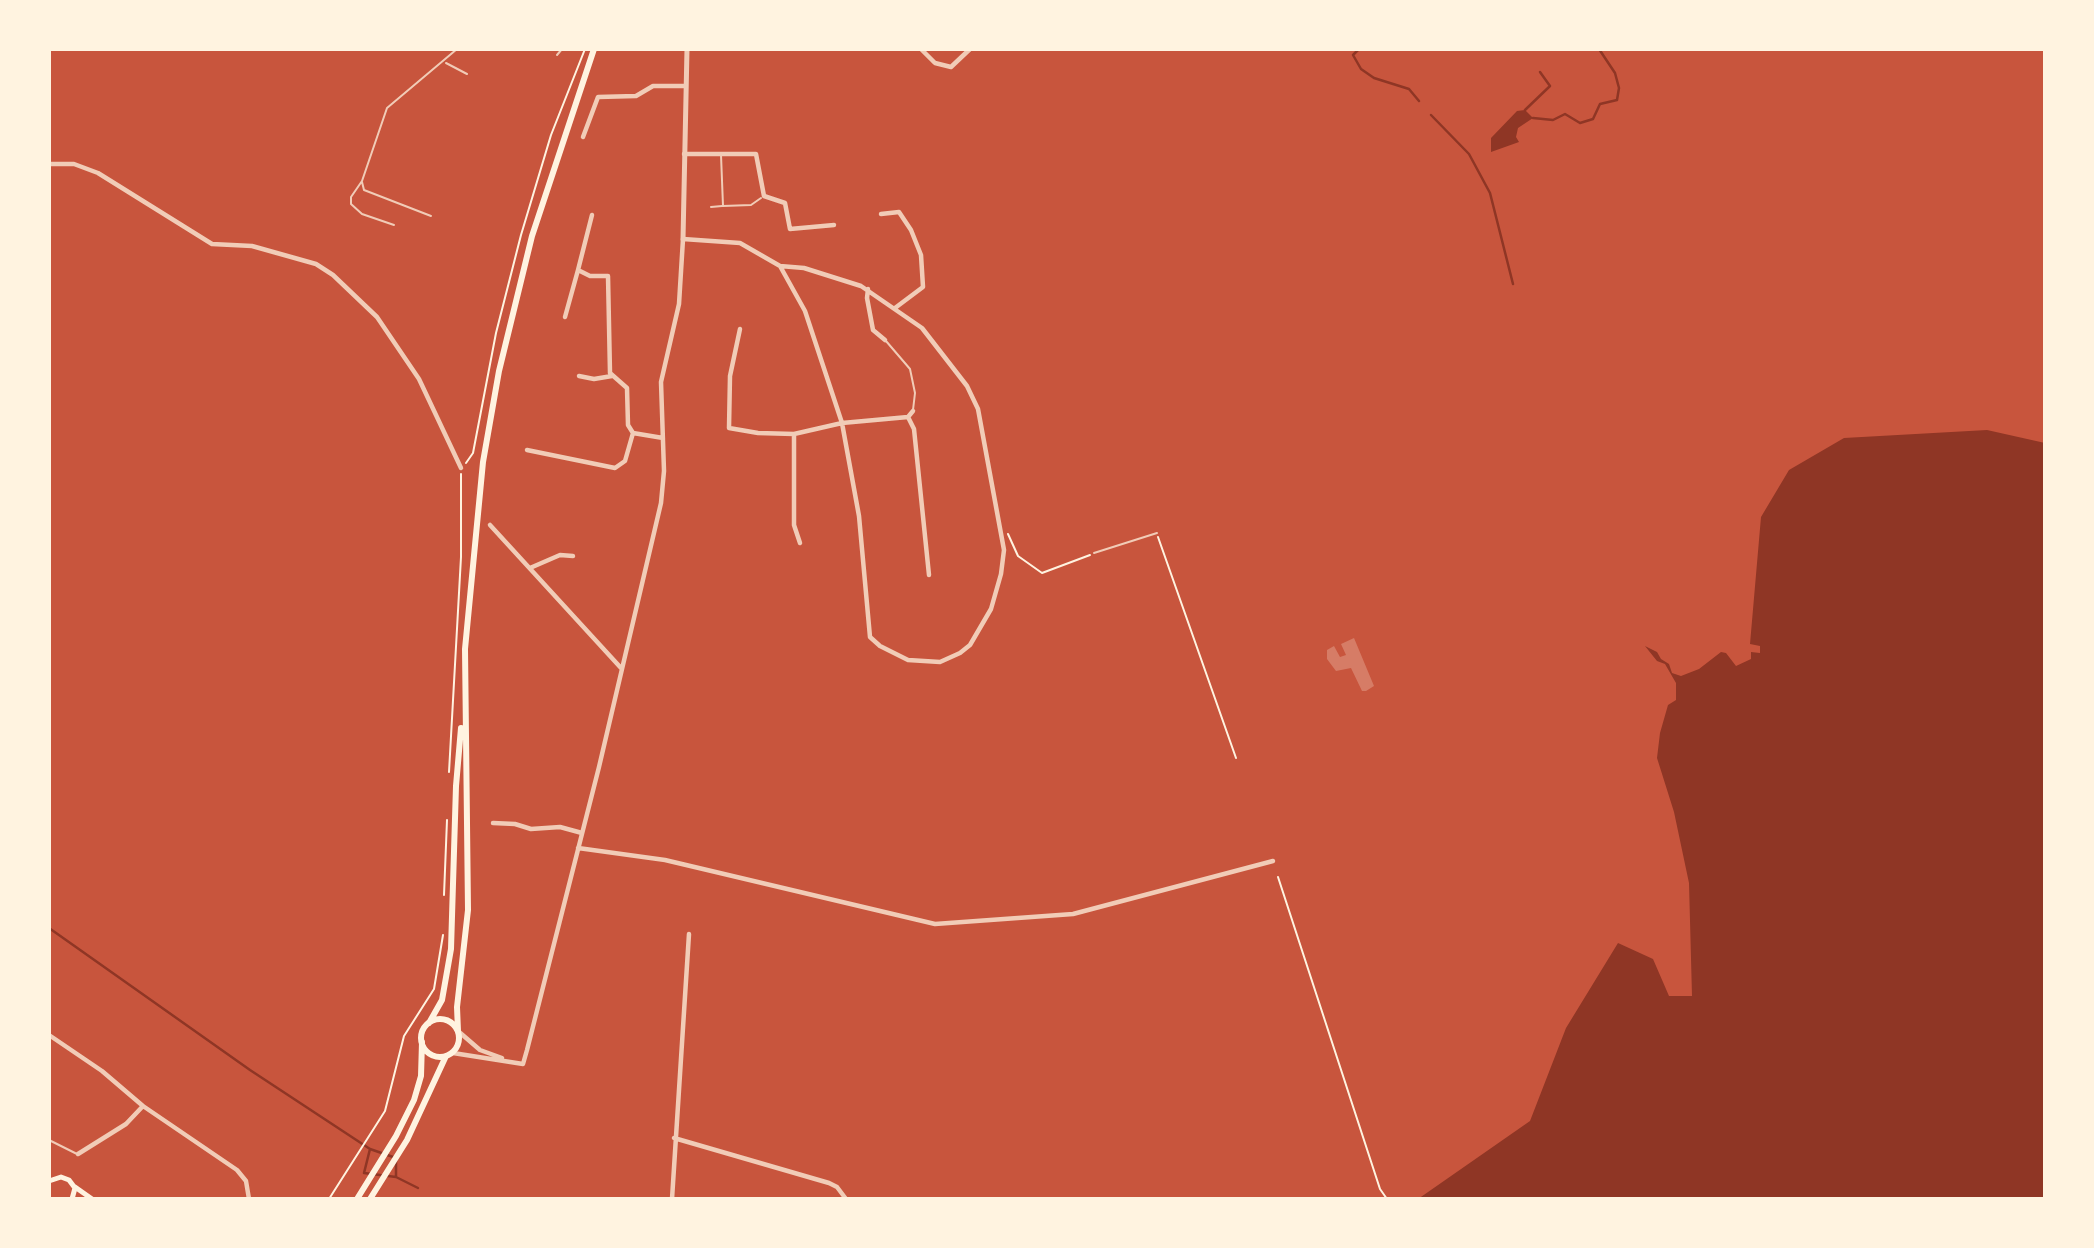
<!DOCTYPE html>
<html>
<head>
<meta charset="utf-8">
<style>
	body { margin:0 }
	#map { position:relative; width:2094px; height:1248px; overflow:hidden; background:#c8553d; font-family:"Times New Roman",serif }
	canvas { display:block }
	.frame { position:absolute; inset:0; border:51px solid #fff3e0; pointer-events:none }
</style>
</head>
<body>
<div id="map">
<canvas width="2094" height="1248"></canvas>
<div class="frame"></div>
</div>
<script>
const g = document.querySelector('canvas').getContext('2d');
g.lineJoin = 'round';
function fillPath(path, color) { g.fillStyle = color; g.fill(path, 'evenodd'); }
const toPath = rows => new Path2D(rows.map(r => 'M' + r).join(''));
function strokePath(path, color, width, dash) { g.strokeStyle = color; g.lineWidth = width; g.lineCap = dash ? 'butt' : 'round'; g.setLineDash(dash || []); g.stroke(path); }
const water = toPath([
	[1525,110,1533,118,1518,128,1516,137,1519,142,1491,152,1491,138,1517,111],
	[1987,430,2045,443,2045,1199,1418,1199,1530,1121,1566,1028,1618,943,1653,959,1669,996,1692,996,1689,883,1674,812,1657,758,1660,733,1668,705,1676,700,1676,683,1665,664,1657,661,1645,646,1657,652,1661,659,1669,664,1672,673,1681,676,1699,669,1721,652,1726,653,1736,666,1751,659,1751,652,1760,653,1760,646,1750,644,1761,517,1789,470,1844,438]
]);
const stream = toPath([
	[1359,49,1353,55,1361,69,1374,78,1409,89,1419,101],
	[1525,110,1550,86,1540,72],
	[1431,115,1469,154,1490,193,1513,284],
	[1533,118,1553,120,1565,114,1580,123,1593,119,1600,104,1617,100,1619,88,1615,73,1599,49],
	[49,928,250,1070,370,1149,396,1158,396,1177],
	[370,1149,364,1173,396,1177,418,1188]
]);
const building = toPath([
	[1354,638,1374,686,1366,691,1362,691,1351,668,1336,671,1327,659,1327,650,1334,646,1340,657,1346,655,1341,644]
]);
const path = toPath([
	[466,463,473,453,496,333,521,235,551,135,585,49],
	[1008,534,1018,556,1042,573,1090,555],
	[1158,537,1236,758],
	[449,772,461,557,461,474],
	[1278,877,1380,1189,1387,1199],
	[444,895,447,820],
	[329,1199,385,1111,404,1036,434,989,443,935]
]);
const service = toPath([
	[557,55,562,49],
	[446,63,467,74],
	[721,155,723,206,751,205,761,198],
	[362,182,364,190,431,216],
	[711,207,722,206],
	[394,225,362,214,351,204,351,197,362,181,387,108,457,49],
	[886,341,910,369,915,393,913,410],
	[1094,553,1157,533],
	[49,1140,77,1154]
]);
const minor = toPath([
	[921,49,935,63,951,67,970,49],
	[583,137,598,97,636,96,653,86,685,86],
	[684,154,756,154,764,196,785,203,790,229,834,225],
	[49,164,74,164,98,173,212,244,252,246,316,264,333,275,377,317,419,379,461,468],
	[881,214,899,212,911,230,921,255,923,287,895,308],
	[592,215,578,270,590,276,608,276,610,373,627,388,628,425,633,433,663,438],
	[868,289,867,298,873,330,885,340],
	[565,317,578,270],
	[740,329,730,376,729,428,758,433,794,434,794,525,800,543],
	[579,376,594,379,612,376],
	[913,411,908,417,914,429,929,575],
	[794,434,842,423,908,417],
	[527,450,615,468,625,461,633,433],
	[490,525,621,668],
	[530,568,560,555,573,556],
	[493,823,515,824,531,829,560,827,582,833],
	[578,848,665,860,935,924,1073,914,1273,861],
	[458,1031,480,1050,502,1058],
	[49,1035,102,1071,143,1106,237,1170,246,1181,249,1199],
	[453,1053,523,1064,527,1050,599,767,661,503,664,471,661,382,679,304,683,239,740,243,780,266,804,268,861,286,922,328,967,386,978,409,1004,550,1001,574,991,609,970,645,960,653,940,662,908,660,880,646,870,637,859,516,842,423,805,311,780,266],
	[674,1138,829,1183,837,1187,846,1199],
	[78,1154,126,1124,143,1106],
	[672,1199,689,934]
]);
const tertiary = toPath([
	[683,239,687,49]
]);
const secondary = toPath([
	[49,1181,61,1177,69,1180,75,1188,72,1199],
	[75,1187,92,1199]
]);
const primary = toPath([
	'421 1038a19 19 0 1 1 38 0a19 19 0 1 1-38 0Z',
	[429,1023,442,1000,451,949,456,786,461,728],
	[458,1031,457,1007,468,910,465,649,483,462,499,371,532,236,594,49],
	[357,1199,396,1136,414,1100,421,1076,422,1042],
	[370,1199,407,1140,446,1056]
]);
fillPath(water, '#8f3625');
strokePath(stream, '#8f3625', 2.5);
fillPath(building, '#d67c66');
strokePath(path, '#fff3e0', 2);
strokePath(service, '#f1ccb7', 2);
strokePath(minor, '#f1ccb7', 4.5);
strokePath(tertiary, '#f1ccb7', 5);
strokePath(secondary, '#fff3e0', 5);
strokePath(primary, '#fff3e0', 6);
</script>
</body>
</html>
